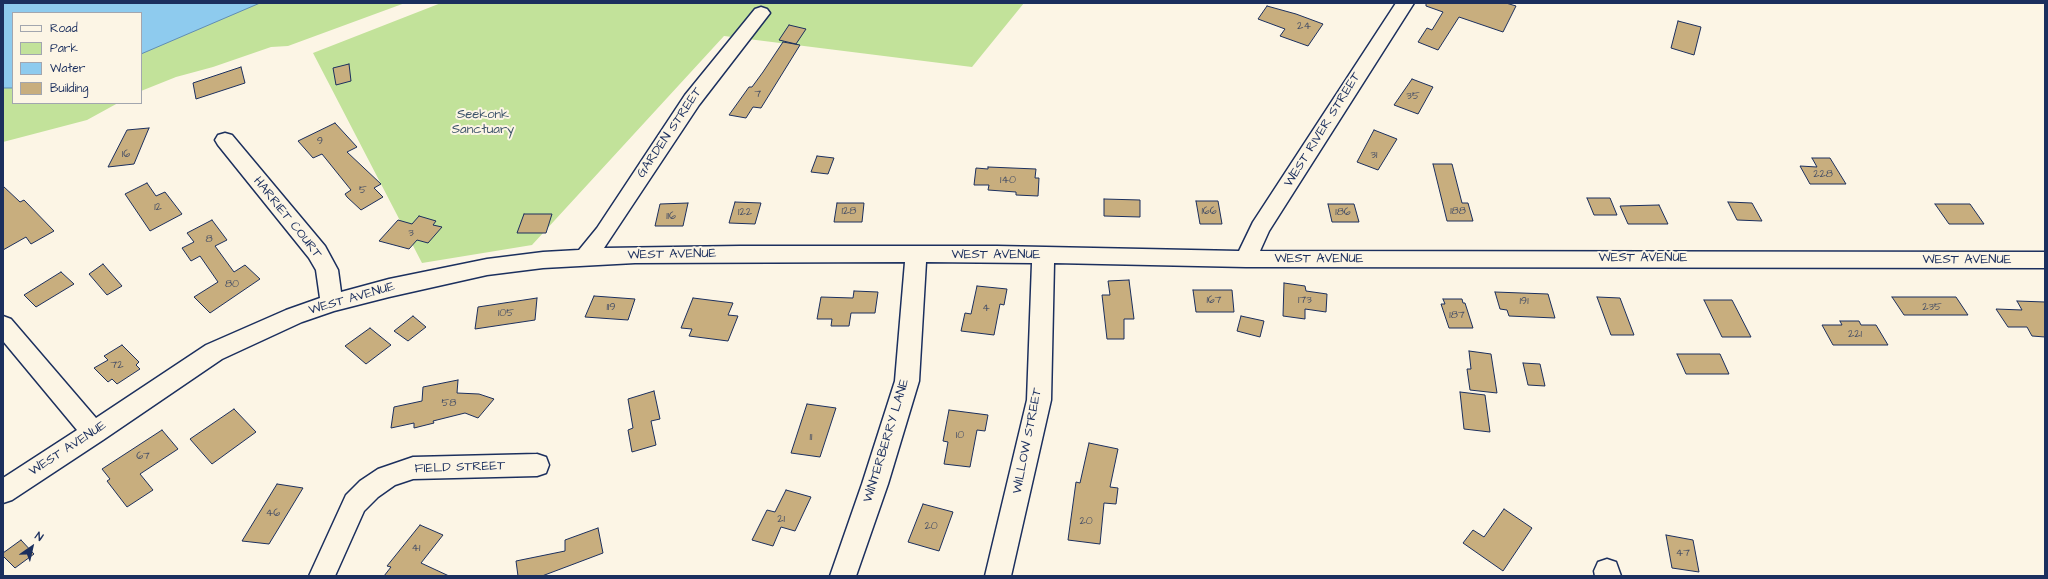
<!DOCTYPE html>
<html>
<head>
<meta charset="utf-8">
<style>
	body { margin:0 }
	#map { position:relative; width:2048px; height:579px; overflow:hidden; background:#fcf5e5; font-family:"Architects Daughter",sans-serif }
	canvas { display:block }
	.frame { position:absolute; inset:0; border:4px solid #1b2f5e; pointer-events:none }
	.legend { position:absolute; left:12px; top:12px; width:130px; height:92px; box-sizing:border-box; background:#fcf5e5; border:1px solid #a2a6af; margin:0; padding:5px 7px; list-style:none; font-size:12px; color:#1b2f5e }
	.legend li { display:flex; align-items:center; gap:8px; height:20px }
	.legend b { width:20px; border:1px solid #a2a6af }
	.north { position:absolute; left:12px; top:527px; width:40px; height:40px; -webkit-text-stroke:3px #fcf5e5; paint-order:stroke; rotate:34deg; font-size:11px; font-weight:700; line-height:16px; text-align:center; color:#1b2f5e }
	.north::after { content:''; display:block; margin:auto; width:14px; height:18px; background:#1b2f5e; clip-path:polygon(50% 0,100% 100%,50% 72%,0 100%) }
</style>
</head>
<body>
<div id="map">
<canvas width="2048" height="579"></canvas>
<div class="frame"></div>
<ul class="legend">
<li><b style="height:5px;background:#fcf5e5"></b>Road</li>
<li><b style="height:11px;background:#c2e29a"></b>Park</li>
<li><b style="height:11px;background:#8ecbee"></b>Water</li>
<li><b style="height:11px;background:#c8ae7e"></b>Building</li>
</ul>
<div class="north">N</div>
</div>
<script>
const g = document.querySelector('canvas').getContext('2d');
g.lineJoin = 'round';
function fillPath(path, color) { g.fillStyle = color; g.fill(path, 'evenodd'); }
const toPath = rows => new Path2D(rows.map(r => 'M' + r).join(''));
function strokePath(path, color, width, dash) { g.strokeStyle = color; g.lineWidth = width; g.lineCap = dash ? 'butt' : 'round'; g.setLineDash(dash || []); g.stroke(path); }
function drawText(font, color, halo, rows, align = 'center') {
  g.font = font + ' "Architects Daughter",sans-serif'; g.lineWidth = 4; g.setLineDash([]); g.textBaseline = 'middle'; g.strokeStyle = halo; g.fillStyle = color; for (const [text, x, y, turn = 0] of rows) {
    g.save(); g.translate(x, y); g.rotate((+turn || 0) * Math.PI / 180); g.textAlign = isNaN(turn) ? turn : align; if (halo) g.strokeText(text, 0, 0); g.fillText(text, 0, 0); g.restore();
  }
}
const green = toPath([
	[258,3,405,3,288,46,271,47,213,67,176,77,141,91,141,50],
	[441,3,1024,3,972,67,724,36,532,245,422,263,313,53],
	[13,80,13,103,118,103,87,120,3,142,3,81]
]);
const water = toPath([
	[3,3,260,3,141,54,141,13,13,13,13,88,3,88,3,3]
]);
const building = toPath([
	[1426,3,1506,3,1516,6,1503,32,1459,17,1438,50,1418,42,1427,28,1432,30,1443,12,1426,6,1426,3],
	[1267,6,1296,14,1323,24,1308,46,1280,36,1285,29,1258,19,1267,6],
	[1678,21,1701,27,1694,55,1671,48,1678,21],
	[789,25,806,29,796,44,779,40,789,25],
	[783,42,800,45,761,108,753,107,746,118,729,115,749,87,752,87,763,72,783,42],
	[349,64,351,81,336,85,333,68,349,64],
	[241,67,245,83,196,99,193,83,241,67],
	[1412,79,1433,87,1418,114,1394,105,1412,79],
	[335,123,357,147,347,152,381,184,374,188,383,197,361,210,347,197,345,194,351,190,322,154,313,158,298,141,335,123],
	[149,128,134,164,108,167,127,130,149,128],
	[1374,130,1397,139,1378,170,1357,162,1374,130],
	[817,156,834,158,828,174,811,172,817,156],
	[1812,158,1830,158,1846,184,1810,184,1800,166,1817,167,1812,158],
	[1433,164,1452,164,1462,203,1468,203,1473,221,1447,221,1433,164],
	[988,167,1036,169,1035,178,1039,178,1038,196,1016,195,1016,192,988,190,989,185,974,185,976,168,988,169,988,167],
	[147,183,156,196,165,192,182,214,150,231,125,194,147,183],
	[3,186,20,202,24,200,54,231,31,244,26,237,3,250,3,186],
	[1587,198,1610,198,1617,215,1594,215,1587,198],
	[1104,199,1140,200,1140,217,1104,216,1104,199],
	[1196,201,1218,201,1222,224,1200,224,1196,201],
	[735,202,761,203,755,224,729,223,735,202],
	[1728,202,1752,203,1762,221,1737,220,1728,202],
	[688,203,683,226,655,226,660,204,688,203],
	[837,203,864,203,862,222,834,222,837,203],
	[1328,204,1354,204,1359,222,1332,222,1328,204],
	[1935,204,1970,204,1984,224,1949,224,1935,204],
	[1659,205,1668,224,1628,224,1620,206,1659,205],
	[524,214,552,214,546,233,517,233,524,214],
	[419,216,436,221,433,225,442,227,428,243,417,240,409,249,379,241,398,220,412,224,419,216],
	[212,220,227,240,215,246,234,272,245,265,260,279,210,313,194,297,218,282,200,256,191,261,182,248,194,242,187,233,212,220],
	[103,264,122,286,107,295,89,274,103,264],
	[61,272,74,284,36,307,24,295,61,272],
	[1129,280,1134,319,1124,319,1124,339,1107,339,1102,295,1110,295,1108,281,1129,280],
	[1284,283,1305,286,1306,291,1327,294,1326,312,1305,309,1305,319,1283,316,1284,283],
	[977,286,1007,289,1004,305,1000,304,994,335,961,331,965,313,971,314,977,286],
	[1193,290,1232,290,1234,312,1196,312,1193,290],
	[854,291,878,292,875,313,851,313,849,326,831,326,832,319,817,319,821,297,853,298,854,291],
	[1495,292,1548,294,1555,318,1509,316,1507,310,1500,309,1495,292],
	[594,296,635,299,628,320,585,317,594,296],
	[1597,297,1620,298,1634,335,1611,335,1597,297],
	[1892,297,1956,297,1968,315,1904,315,1892,297],
	[537,298,535,320,475,329,478,307,537,298],
	[693,298,733,303,728,315,738,316,728,341,689,336,692,329,681,328,693,298],
	[1443,299,1462,299,1463,303,1465,303,1473,328,1449,328,1441,304,1445,304,1443,299],
	[1704,300,1732,300,1751,337,1722,337,1704,300],
	[2017,301,2045,302,2045,337,2032,336,2027,327,2008,327,1996,309,2022,310,2017,301],
	[413,316,426,327,408,341,394,331,413,316],
	[1241,316,1264,321,1260,337,1237,331,1241,316],
	[1840,321,1859,321,1861,325,1876,325,1888,345,1833,345,1822,325,1842,325,1840,321],
	[370,328,391,345,366,364,345,346,370,328],
	[122,345,139,362,136,365,140,369,117,384,112,379,108,382,94,368,108,360,104,356,122,345],
	[1469,351,1491,354,1497,393,1470,390,1467,369,1471,369,1469,351],
	[1677,354,1720,354,1729,374,1686,374,1677,354],
	[1523,363,1540,364,1545,386,1528,385,1523,363],
	[458,380,457,393,479,394,494,399,478,418,465,413,433,421,434,423,414,428,414,423,391,428,394,407,422,401,423,387,458,380],
	[654,391,660,419,651,421,656,445,632,452,628,430,633,428,628,399,654,391],
	[1460,392,1485,395,1490,432,1464,429,1460,392],
	[807,404,836,408,820,457,791,453,807,404],
	[234,409,256,432,212,464,190,439,234,409],
	[949,410,988,415,985,431,977,430,970,467,944,464,948,442,943,441,949,410],
	[162,430,178,449,140,474,153,490,127,507,107,481,110,479,102,469,162,430],
	[1089,443,1118,449,1110,487,1118,488,1116,504,1104,503,1100,544,1068,540,1076,482,1080,483,1089,443],
	[277,484,303,488,269,544,242,541,277,484],
	[786,490,811,497,795,531,781,527,773,546,752,540,767,510,775,512,786,490],
	[923,504,953,512,939,551,908,542,923,504],
	[1504,509,1532,528,1503,571,1463,543,1473,530,1484,537,1504,509],
	[420,525,443,535,421,563,449,576,384,576,391,567,387,566,420,525],
	[598,528,603,553,542,576,518,576,516,561,565,551,565,540,598,528],
	[1666,535,1693,540,1699,572,1672,568,1666,535],
	[21,540,34,554,15,568,3,556,3,553,21,540]
]);
const minor = toPath([
	[1396,3,1414,3,1269,231,1260,251,2045,252,2045,268,1246,267,1054,263,1051,400,1011,576,985,576,1027,400,1032,263,926,262,919,381,888,484,856,576,830,576,862,484,895,381,905,262,635,263,543,268,487,275,389,297,334,311,302,322,222,359,103,440,12,500,3,503,3,478,77,430,3,341,3,316,11,319,96,418,206,345,286,310,320,298,316,270,309,258,218,145,215,140,218,135,225,133,232,135,325,246,338,270,341,292,389,279,487,259,543,252,579,250,597,228,685,95,755,9,761,7,767,9,770,13,699,105,604,248,740,246,997,246,1239,251,1253,222,1396,3],
	[537,454,546,457,549,465,546,473,537,476,413,479,395,485,378,497,364,511,335,576,309,576,346,495,360,481,378,469,413,457,537,454],
	[1607,559,1616,562,1621,576,1595,576,1594,571,1598,562,1607,559]
]);
const numberNames = [
	["24",1304,27],
	["7",758,95],
	["35",1413,97],
	["9",320,142],
	["16",126,155],
	["31",1374,156],
	["228",1823,175],
	["140",1008,181],
	["5",363,191],
	["12",158,208],
	["128",849,212],
	["166",1209,212],
	["188",1458,212],
	["122",745,213],
	["186",1343,213],
	["116",671,217],
	["3",411,234],
	["8",209,240],
	["80",232,285],
	["167",1214,301],
	["173",1305,301],
	["191",1524,302],
	["119",611,308],
	["235",1932,308],
	["4",986,309],
	["105",506,314],
	["187",1457,316],
	["221",1855,335],
	["72",117,366],
	["58",449,404],
	["10",960,436],
	["11",811,438],
	["67",143,457],
	["46",273,514],
	["21",781,520],
	["20",1086,522],
	["20",931,527],
	["41",416,549],
	["47",1683,554]
];
const parkNames = [
	["Seekonk",483,115],
	["Sanctuary",483,130]
];
const streetNames = [
	["WEST RIVER STREET",1323,130,-58],
	["GARDEN STREET",670,133,-56],
	["HARRIET COURT",287,218,51],
	["WEST AVENUE",672,255,-1],
	["WEST AVENUE",996,255],
	["WEST AVENUE",1643,258],
	["WEST AVENUE",1319,259],
	["WEST AVENUE",1967,260],
	["WEST AVENUE",352,299,-16],
	["WINTERBERRY LANE",887,441,-73],
	["WILLOW STREET",1028,441,-79],
	["WEST AVENUE",68,449,-33],
	["FIELD STREET",460,468,-2]
];
fillPath(green, '#c2e29a');
fillPath(water, '#8ecbee');
strokePath(water, '#608db4', 1);
fillPath(building, '#c8ae7e');
strokePath(building, '#1b2f5e', 1);
strokePath(minor, '#1b2f5e', 3);
fillPath(minor, '#fcf5e5');
drawText('11px', '#464f66', null, numberNames);
drawText('13px', '#3c536a', '#fcf5e5', parkNames);
drawText('13px', '#1b2f5e', '#fcf5e5', streetNames);
</script>
</body>
</html>
